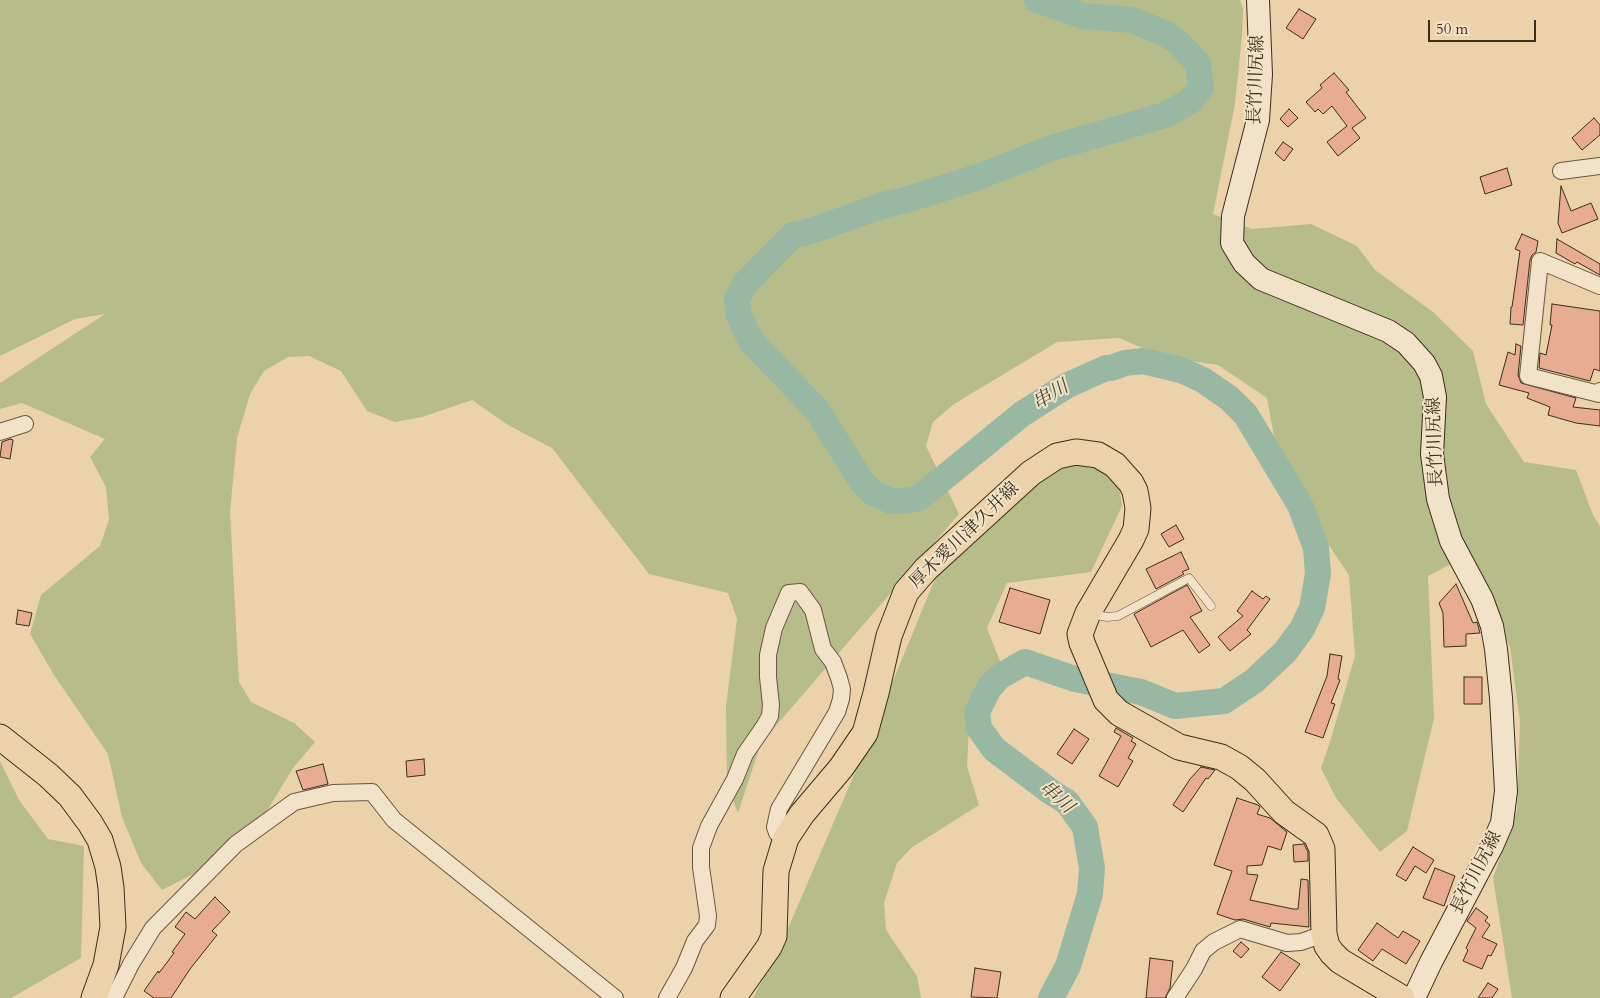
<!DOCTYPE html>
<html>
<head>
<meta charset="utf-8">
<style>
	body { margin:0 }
	#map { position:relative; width:1600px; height:998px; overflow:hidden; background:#ebd2aa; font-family:Cardo,serif }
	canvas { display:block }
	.scale { position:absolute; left:1428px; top:20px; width:108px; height:22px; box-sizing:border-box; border:2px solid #3b2e1b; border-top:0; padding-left:6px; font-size:15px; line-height:18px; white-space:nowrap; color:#3b2e1b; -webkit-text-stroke:4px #f2e2c8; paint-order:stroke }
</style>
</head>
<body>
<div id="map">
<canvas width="1600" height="998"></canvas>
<div class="scale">50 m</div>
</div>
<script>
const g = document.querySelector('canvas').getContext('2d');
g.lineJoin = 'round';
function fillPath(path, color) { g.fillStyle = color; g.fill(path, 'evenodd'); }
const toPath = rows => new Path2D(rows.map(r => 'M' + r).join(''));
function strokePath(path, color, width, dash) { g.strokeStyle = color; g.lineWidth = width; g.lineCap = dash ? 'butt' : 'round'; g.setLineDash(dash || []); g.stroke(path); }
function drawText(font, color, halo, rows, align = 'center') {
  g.font = font + ' Cardo,"Noto Serif JP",serif'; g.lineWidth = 4; g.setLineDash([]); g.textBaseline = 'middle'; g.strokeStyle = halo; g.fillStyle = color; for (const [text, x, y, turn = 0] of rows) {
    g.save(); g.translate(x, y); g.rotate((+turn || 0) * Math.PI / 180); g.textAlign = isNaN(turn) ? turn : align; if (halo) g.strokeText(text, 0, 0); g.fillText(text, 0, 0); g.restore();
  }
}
const green = toPath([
	[0,0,1240,0,1243,9,1242,35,1235,104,1213,214,1252,229,1311,224,1357,246,1375,270,1433,312,1473,351,1486,404,1524,462,1576,470,1593,515,1600,526,1600,998,1512,998,1493,878,1517,810,1520,722,1510,647,1470,554,1428,576,1434,718,1407,831,1380,852,1336,798,1321,768,1330,742,1355,656,1349,575,1315,525,1274,436,1267,398,1218,365,1163,357,1119,338,1057,342,954,404,933,422,926,446,959,514,761,743,738,813,727,785,726,706,737,619,728,593,649,574,552,448,508,425,472,400,422,417,395,422,367,411,341,371,309,356,288,357,264,371,250,394,237,438,230,512,239,682,251,702,294,723,315,742,293,768,256,829,219,861,162,890,141,863,122,817,108,754,54,675,30,634,41,595,100,546,109,520,106,487,90,457,105,439,22,403,0,409,0,383,105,314,75,319,0,356],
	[1087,464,1118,478,1122,506,1091,572,1007,583,987,628,1005,674,969,728,967,766,979,805,911,848,897,863,884,903,886,930,917,976,921,998,753,998,780,947,866,747,939,569,1054,468],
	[0,761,19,800,48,839,84,846,81,958,11,998,0,998]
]);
const river = toPath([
	[1037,0,1084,16,1132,20,1166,34,1180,44,1198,64,1201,88,1189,102,1165,115,1052,148,978,177,909,199,884,205,808,232,793,235,744,285,737,300,739,316,751,341,817,410,862,482,872,492,891,501,903,501,919,498,1022,414,1066,386,1106,368,1111,368,1125,363,1143,361,1181,370,1203,380,1229,398,1246,415,1300,505,1316,548,1318,574,1312,608,1302,629,1285,652,1254,681,1224,701,1175,706,1141,692,1075,679,1025,662,999,677,989,688,977,712,979,728,994,749,1051,792,1067,802,1085,827,1092,868,1090,894,1068,966,1051,998]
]);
const building = toPath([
	[1299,9,1316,19,1303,39,1286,28,1299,9],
	[1334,73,1349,90,1346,92,1366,118,1352,128,1360,138,1338,156,1327,142,1347,126,1332,106,1323,114,1318,109,1315,112,1306,102,1322,88,1320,85,1334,73],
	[1289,109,1298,118,1288,127,1280,119,1289,109],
	[1594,118,1600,125,1600,135,1582,150,1572,138,1594,118],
	[1283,142,1293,149,1284,161,1275,153,1283,142],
	[1507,168,1512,185,1485,194,1480,177,1507,168],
	[1561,186,1571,211,1591,203,1598,219,1562,233,1558,223,1561,186],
	[1522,234,1538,241,1536,252,1532,255,1530,260,1523,325,1510,324,1511,307,1512,307,1520,251,1515,249,1522,234],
	[1557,239,1600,264,1600,275,1577,262,1575,264,1556,253,1557,239],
	[1552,304,1600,311,1600,371,1594,369,1590,381,1539,368,1540,353,1546,355,1552,325,1550,325,1552,304],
	[1516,344,1521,346,1518,375,1521,383,1576,398,1573,407,1600,410,1600,426,1576,423,1548,415,1550,407,1527,398,1529,393,1499,385,1508,352,1515,355,1516,344],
	[10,439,13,440,10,459,0,457,2,442,10,439],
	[1176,525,1184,539,1169,547,1161,534,1176,525],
	[1181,552,1189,569,1182,572,1184,574,1156,589,1146,569,1181,552],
	[1456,584,1473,623,1477,622,1480,633,1466,634,1466,646,1444,647,1443,613,1439,603,1456,584],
	[1187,585,1202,611,1190,617,1210,645,1199,653,1183,630,1151,647,1134,614,1187,585],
	[1010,588,1050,600,1040,634,999,622,1010,588],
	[1252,591,1263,599,1266,596,1270,599,1247,630,1251,634,1230,651,1218,637,1243,616,1237,611,1252,591],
	[18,610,32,613,29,626,16,624,18,610],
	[1330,654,1342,656,1338,679,1340,680,1331,703,1335,704,1323,738,1305,732,1327,676,1330,654],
	[1464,677,1482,677,1482,704,1464,704,1464,677],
	[1116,728,1133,738,1131,741,1136,744,1128,758,1133,761,1118,787,1099,776,1121,736,1114,732,1116,728],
	[1074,729,1089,739,1072,764,1057,754,1074,729],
	[424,759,425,775,407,777,406,761,424,759],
	[323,764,328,784,303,790,296,771,323,764],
	[1201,767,1215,770,1208,779,1206,778,1183,812,1173,805,1190,779,1201,767],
	[1237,798,1258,805,1260,807,1257,814,1270,818,1287,832,1281,850,1268,846,1262,865,1247,866,1247,874,1258,875,1250,900,1293,909,1298,909,1301,879,1308,880,1309,927,1271,923,1270,927,1243,919,1235,920,1217,914,1232,871,1214,865,1237,798],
	[1304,844,1308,852,1308,861,1294,862,1293,845,1304,844],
	[1413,847,1434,860,1426,873,1415,866,1406,881,1396,875,1413,847],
	[1435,868,1455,876,1444,906,1423,898,1435,868],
	[215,897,230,912,212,931,217,935,190,969,171,998,154,998,144,991,158,971,159,973,174,953,172,952,185,934,175,927,186,912,195,919,215,897],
	[1476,908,1488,917,1485,921,1490,925,1482,937,1497,944,1491,956,1488,955,1482,969,1463,961,1468,950,1466,948,1476,928,1467,921,1476,908],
	[1377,923,1398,938,1403,931,1420,941,1406,964,1382,949,1373,961,1358,950,1377,923],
	[1241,942,1249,949,1241,958,1233,951,1241,942],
	[1281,952,1300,964,1280,991,1262,977,1281,952],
	[1150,958,1173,961,1170,988,1165,998,1146,998,1150,958],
	[975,968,1001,972,997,998,971,997,975,968],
	[1488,983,1498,989,1492,998,1478,998,1488,983]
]);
const service = toPath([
	[1092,614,1107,617,1118,616,1189,578,1211,606]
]);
const minor = toPath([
	[1561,171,1600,166],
	[1600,286,1540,261,1528,376,1599,394,1600,391],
	[0,432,25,424],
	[114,998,131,964,153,928,236,844,294,802,333,793,372,792,394,820,615,998],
	[667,998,684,968,695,941,707,925,708,916,701,867,701,848,709,826,735,779,745,754,765,725,770,716,771,705,768,677,768,655,774,628,789,593,800,592,813,610,823,649,833,662,839,678,842,689,841,699,837,712,779,809,775,827,777,833,786,838],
	[1175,998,1194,969,1203,951,1214,942,1240,929,1287,943,1301,942,1324,934]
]);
const secondary = toPath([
	[1258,0,1261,74,1258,120,1233,216,1232,243,1244,263,1261,279,1388,331,1406,343,1424,363,1431,376,1435,397,1432,454,1438,499,1451,541,1482,599,1492,626,1496,649,1501,698,1506,791,1502,823,1492,846,1431,962,1414,998]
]);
const primary = toPath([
	[0,737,48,775,70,796,90,823,100,840,108,867,111,888,113,927,106,965,94,998],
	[733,998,769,947,774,936,776,871,786,838,802,814,841,768,865,733,876,693,889,636,906,592,926,569,1031,473,1057,456,1076,452,1098,455,1115,465,1131,483,1135,491,1138,508,1136,529,1131,540,1088,613,1080,634,1082,643,1106,700,1119,713,1179,747,1221,757,1239,767,1255,780,1284,812,1316,835,1322,849,1324,934,1327,946,1332,953,1340,961,1402,998]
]);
const streetNames = [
	["長竹川尻線",1257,80,-88],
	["長竹川尻線",1436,442,-92],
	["厚木愛川津久井線",965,536,-44],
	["長竹川尻線",1477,873,-63]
];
const waterNames = [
	["串川",1051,396,-31],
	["串川",1056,798,42]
];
fillPath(green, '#b6bc8a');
strokePath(river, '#99b8a3', 26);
fillPath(building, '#e7ac91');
strokePath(building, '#3b2e1b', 1);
strokePath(service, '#67573f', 9);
strokePath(minor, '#67573f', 18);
strokePath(secondary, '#3b2e1b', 24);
strokePath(primary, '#3b2e1b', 27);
strokePath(service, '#f2e2c8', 8);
strokePath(minor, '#f2e2c8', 16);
strokePath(secondary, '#f2e2c8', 22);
strokePath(primary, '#ebd2aa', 25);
drawText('18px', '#3b2e1b', '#f2e2c8', streetNames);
drawText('italic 19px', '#4e4a36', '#f2e2c8', waterNames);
</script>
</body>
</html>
